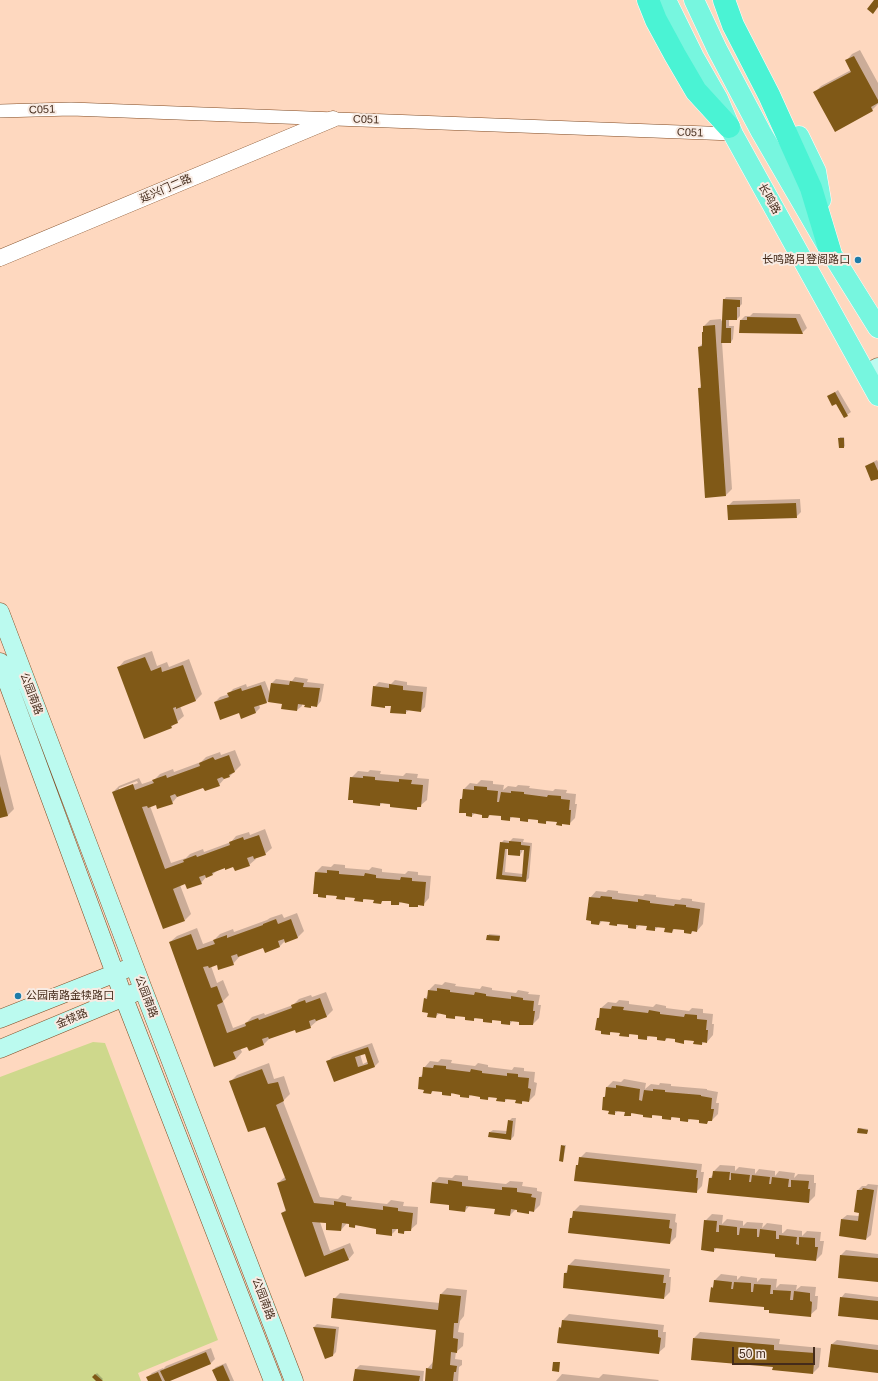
<!DOCTYPE html>
<html>
<head>
<meta charset="utf-8">
<style>
	body { margin:0 }
	#map { position:relative; width:878px; height:1381px; overflow:hidden; background:#fed8bf; font-family:Helvetica,sans-serif }
	canvas { display:block }
	.scale { position:absolute; left:732px; top:1347px; width:83px; height:18px; box-sizing:border-box; border:2px solid #442b1b; border-top:0; padding-left:5px; font-size:12px; line-height:14px; white-space:nowrap; color:#442b1b; -webkit-text-stroke:3px #f8ebe3; paint-order:stroke }
</style>
</head>
<body>
<div id="map">
<canvas width="878" height="1381"></canvas>
<div class="scale">50 m</div>
</div>
<script>
const g = document.querySelector('canvas').getContext('2d');
g.lineJoin = 'round';
function fillPath(path, color) { g.fillStyle = color; g.fill(path, 'evenodd'); }
const toPath = rows => new Path2D(rows.map(r => 'M' + r).join(''));
function strokePath(path, color, width, dash) { g.strokeStyle = color; g.lineWidth = width; g.lineCap = dash ? 'butt' : 'round'; g.setLineDash(dash || []); g.stroke(path); }
function drawText(font, color, halo, rows, align = 'center') {
  g.font = font + ' Helvetica,"Noto Sans SC",sans-serif'; g.lineWidth = 4; g.setLineDash([]); g.textBaseline = 'middle'; g.strokeStyle = halo; g.fillStyle = color; for (const [text, x, y, turn = 0] of rows) {
    g.save(); g.translate(x, y); g.rotate((+turn || 0) * Math.PI / 180); g.textAlign = isNaN(turn) ? turn : align; if (halo) g.strokeText(text, 0, 0); g.fillText(text, 0, 0); g.restore();
  }
}
const green = toPath([
	[93,1042,105,1043,218,1340,138,1373,141,1381,0,1381,0,1077]
]);
const shadow = toPath([
	[860,50,878,83,878,104,872,110,815,92,821,86,851,70,846,61,852,54],
	[726,297,742,297,742,304,740,306,740,316,737,319,729,319,729,326,734,326,733,339,731,342,722,342,732,489,726,495,699,388,702,385,699,347,703,343,704,326,710,320,721,319,721,321,723,319,724,300],
	[753,313,800,314,807,328,802,333,740,332,741,320,745,316,750,316],
	[838,390,851,412,844,417,836,403,828,397],
	[840,437,844,437,845,446,844,447,839,439],
	[877,460,878,462,878,478,866,467,869,464],
	[800,499,801,512,796,517,728,506,733,501],
	[152,651,157,666,167,662,169,667,189,659,202,694,196,700,180,706,184,716,171,727,118,668,124,661],
	[295,677,308,679,307,682,324,684,321,701,317,706,312,705,310,707,306,704,302,704,302,706,297,710,283,703,270,699,267,702,259,705,260,708,255,713,240,712,215,702,220,697,229,694,233,689,246,684,247,687,265,681,270,694,272,683,276,679,292,681],
	[395,680,407,682,407,685,427,687,425,707,421,711,409,710,405,713,392,705,374,687,379,682,391,684],
	[235,750,241,765,230,776,225,778,219,785,204,786,178,796,172,803,156,804,150,806,171,863,186,858,190,854,203,849,204,852,231,842,236,836,249,832,250,835,265,829,272,848,265,854,255,858,256,859,249,865,234,865,218,870,213,874,207,876,201,883,186,883,180,885,191,914,185,920,113,792,119,786,139,778,142,784,154,780,160,774,173,769,174,772,201,762,206,757,220,752,221,755],
	[137,781,138,783,119,790,119,788],
	[0,754,14,809,8,815,0,817],
	[370,770,381,771,380,774,403,776,406,773,418,774,417,778,429,779,427,800,416,809,382,803,380,805,351,778,358,771,368,772],
	[481,780,493,781,493,784,504,785,503,790,508,786,516,787,518,785,530,786,529,788,553,791,555,789,567,790,566,793,576,794,575,804,577,804,575,818,569,824,563,823,561,825,558,821,548,820,545,823,540,819,530,818,527,821,521,817,513,816,509,820,502,815,491,814,488,817,483,814,475,813,472,816,461,799,463,797,464,789,470,783,477,784],
	[513,838,524,839,523,842,532,843,529,878,526,881,498,878,501,843,504,840,510,841],
	[507,848,510,848,520,855,522,852,523,849,525,849,523,874,505,872],
	[334,864,345,865,345,868,369,870,372,867,382,869,382,872,405,874,408,871,418,872,418,875,431,876,429,898,423,905,419,904,417,906,411,903,401,902,399,904,392,901,384,900,381,902,375,899,366,898,362,901,356,897,347,896,344,899,338,895,328,894,325,897,319,893,314,893,316,872,322,866,331,867],
	[608,890,618,891,618,893,643,896,645,894,656,895,656,897,680,900,682,898,692,899,692,901,705,903,703,924,697,931,694,930,691,933,685,929,675,928,672,932,666,927,658,927,654,930,648,926,639,925,636,928,629,924,619,923,617,925,611,921,602,921,599,924,590,898,596,891,606,892],
	[297,913,304,931,298,937,285,941,280,946,264,947,239,956,239,957,233,964,217,964,211,966,217,983,223,980,229,995,223,1001,233,1028,246,1023,252,1017,264,1013,265,1015,293,1005,299,999,311,995,312,997,326,992,333,1010,327,1016,317,1021,310,1027,296,1029,270,1038,264,1044,248,1045,240,1048,242,1052,236,1059,170,942,177,936,197,928,203,944,214,940,220,934,233,929,234,932,267,920,270,918,282,914,284,918],
	[489,934,500,935,500,939,499,940,487,939],
	[445,982,456,984,455,986,480,989,482,986,492,988,492,990,516,993,518,990,529,992,528,994,540,995,538,1005,541,1005,539,1018,533,1024,513,1020,510,1024,502,1020,494,1019,491,1022,484,1018,477,1017,473,1020,466,1016,457,1015,454,1018,447,1014,440,1013,436,1016,429,1012,425,999,428,995,429,990,435,984,442,985],
	[619,1000,629,1001,629,1004,653,1007,656,1004,666,1006,666,1008,689,1011,692,1008,703,1009,703,1013,713,1014,712,1024,714,1024,713,1035,707,1042,705,1041,702,1044,695,1040,687,1039,683,1042,676,1038,668,1038,665,1040,658,1036,649,1036,646,1039,640,1035,631,1033,628,1036,621,1032,612,1031,609,1034,598,1018,601,1015,601,1008,608,1002,616,1003],
	[372,1043,379,1062,375,1066,334,1081,328,1062,332,1057],
	[365,1052,369,1061,363,1064,360,1054],
	[441,1059,452,1060,451,1063,475,1066,478,1063,488,1065,488,1067,512,1070,514,1067,524,1068,524,1071,535,1072,534,1082,537,1083,535,1095,529,1101,524,1101,521,1103,517,1099,508,1098,505,1101,498,1097,490,1096,488,1099,481,1096,471,1095,469,1097,462,1094,453,1093,450,1095,443,1091,434,1090,431,1093,425,1089,420,1077,423,1074,424,1068,430,1061,438,1062],
	[269,1063,274,1079,284,1076,290,1094,283,1101,320,1197,338,1199,342,1195,352,1197,351,1200,387,1204,391,1200,404,1202,403,1206,418,1207,417,1224,410,1230,406,1230,404,1233,399,1227,391,1235,377,1228,356,1225,355,1227,350,1223,347,1223,341,1230,327,1222,320,1222,330,1251,350,1243,354,1253,348,1260,306,1276,282,1213,287,1209,278,1183,286,1176,265,1126,231,1081,237,1075],
	[624,1079,646,1083,645,1089,651,1084,659,1085,660,1083,671,1084,671,1086,707,1089,707,1090,718,1092,716,1103,719,1103,718,1114,712,1120,709,1120,707,1122,700,1119,691,1118,688,1121,681,1117,673,1116,671,1119,663,1115,654,1114,651,1117,645,1114,633,1112,630,1115,626,1111,618,1111,614,1114,610,1110,603,1109,604,1097,606,1095,607,1087,613,1081,621,1082],
	[512,1118,516,1118,514,1136,511,1139,490,1132,493,1130,507,1131,509,1121],
	[860,1128,868,1129,868,1132,867,1133,859,1129],
	[563,1145,566,1145,563,1161,562,1146],
	[586,1152,702,1164,701,1172,704,1172,702,1186,696,1192,577,1166,579,1163,580,1158],
	[720,1165,735,1166,735,1171,739,1167,755,1169,755,1174,759,1169,775,1171,775,1176,779,1171,795,1173,794,1178,798,1174,814,1175,814,1183,816,1183,815,1196,809,1202,710,1178,713,1175,714,1171],
	[455,1175,468,1176,468,1180,506,1184,510,1181,523,1182,522,1186,537,1188,537,1191,542,1192,540,1205,534,1211,531,1210,529,1212,516,1209,510,1215,496,1208,470,1205,465,1211,450,1204,433,1183,439,1177,452,1178],
	[868,1184,878,1185,871,1235,866,1239,842,1219,847,1215,859,1216,858,1190,862,1186,866,1186],
	[580,1205,676,1214,675,1222,677,1223,676,1237,670,1243,571,1218,574,1215,574,1211],
	[712,1214,723,1215,722,1224,727,1219,743,1221,743,1226,747,1222,763,1223,762,1228,767,1223,782,1225,782,1233,783,1233,787,1229,802,1231,802,1236,807,1231,821,1232,820,1241,824,1241,822,1254,816,1260,776,1253,717,1247,714,1251,705,1221],
	[846,1250,878,1254,878,1281,839,1277,841,1255],
	[575,1259,670,1269,669,1277,671,1277,670,1292,664,1298,565,1273,568,1270,569,1265],
	[721,1274,737,1276,737,1280,741,1276,757,1278,757,1282,761,1278,777,1279,776,1288,780,1284,797,1285,796,1290,801,1286,816,1287,815,1296,818,1296,817,1309,810,1315,770,1309,712,1288,714,1285,715,1280],
	[447,1288,467,1290,464,1316,460,1321,458,1332,464,1333,463,1346,456,1352,455,1359,462,1360,462,1365,459,1367,458,1381,426,1381,427,1369,433,1362,437,1329,334,1299,340,1293,440,1303,441,1294],
	[845,1293,878,1297,878,1319,841,1298],
	[569,1314,664,1325,663,1332,666,1332,665,1347,658,1353,560,1328,562,1325,563,1320],
	[317,1324,339,1327,336,1352,333,1355,326,1358,314,1327],
	[700,1332,780,1339,779,1344,821,1348,819,1367,813,1373,774,1367,694,1338],
	[837,1340,878,1345,878,1372,832,1344],
	[211,1348,215,1359,211,1363,168,1381,149,1381,148,1377,152,1373,163,1368,163,1369,166,1366],
	[226,1363,234,1381,218,1381,213,1370,216,1367],
	[360,1365,424,1371,423,1381,354,1381,356,1369],
	[97,1373,103,1379,101,1381,97,1381,93,1377],
	[562,1374,599,1378,603,1374,659,1380,658,1381,556,1381]
]);
const building = toPath([
	[874,0,878,0,878,7,873,14,867,9],
	[854,56,878,100,878,103,871,107,873,111,835,132,813,92,851,72,845,60],
	[723,299,740,300,740,307,737,307,737,320,726,320,726,328,731,328,731,343,721,343],
	[747,317,796,318,803,334,739,333,740,320,747,320],
	[715,325,726,496,705,498,698,388,701,388,698,347,702,346,702,332,703,332,703,326],
	[835,392,848,416,844,418,836,404,832,406,827,396],
	[838,438,844,438,844,448,839,448],
	[874,462,878,471,878,479,871,481,865,466],
	[796,503,797,518,728,520,727,505],
	[145,657,151,671,161,667,162,672,183,665,196,701,176,709,176,707,173,708,178,723,171,726,172,728,144,739,117,667],
	[290,681,304,683,303,687,320,688,317,707,311,706,311,708,304,707,305,705,298,704,297,711,281,709,282,704,268,702,271,683,289,685],
	[389,684,403,686,403,690,423,692,421,712,406,710,406,714,390,713,391,706,385,706,385,708,371,706,373,686,389,688],
	[261,685,267,703,254,707,256,713,241,719,239,713,220,720,214,702,229,697,227,693,241,688,242,691],
	[229,755,235,772,229,775,230,777,224,779,222,777,217,779,220,786,205,791,203,788,177,797,175,794,170,796,173,804,157,809,156,805,148,808,147,806,142,807,165,869,184,862,183,860,196,855,197,857,230,845,229,842,243,837,244,840,259,835,266,855,254,859,253,856,247,858,250,866,235,871,233,867,225,870,225,868,212,873,213,875,206,878,205,875,199,877,202,884,187,889,185,884,173,889,185,921,163,929,112,792,133,784,135,790,154,783,152,780,166,775,167,778,200,766,199,763,213,757,215,760],
	[363,776,375,777,375,780,399,782,399,779,412,780,411,784,423,785,421,807,417,807,417,810,390,807,390,804,380,803,380,806,353,803,353,800,348,800,350,777,363,778],
	[0,786,8,816,0,818],
	[474,786,487,787,487,790,498,791,497,802,499,802,501,792,511,793,511,791,524,792,524,794,547,797,548,795,561,796,561,799,570,800,569,810,571,810,570,825,562,824,562,826,556,825,557,822,546,821,546,824,538,823,538,820,528,819,528,822,520,821,520,818,510,817,510,821,501,820,501,816,489,815,488,818,482,818,482,815,472,813,472,817,466,816,466,813,459,813,460,799,462,799,463,789,474,790],
	[509,841,521,842,521,845,530,846,526,882,496,879,500,842,509,843],
	[505,849,508,849,508,855,520,856,520,850,524,850,522,877,502,875],
	[327,870,339,871,339,874,364,876,365,873,376,875,376,878,400,880,401,877,412,878,412,881,426,882,424,906,418,905,418,907,409,907,409,904,399,902,399,905,391,905,391,901,382,901,381,904,373,903,374,900,363,899,363,902,354,901,355,898,345,897,345,900,336,899,337,896,326,895,326,898,318,897,318,894,313,894,315,872,327,873],
	[601,896,612,897,612,899,638,902,638,899,650,901,650,903,674,906,675,904,686,905,686,907,700,909,697,932,692,931,691,934,684,933,684,930,673,929,672,933,664,932,665,928,655,927,655,931,646,930,647,926,636,925,636,929,628,928,628,925,617,924,617,926,609,925,610,922,600,921,599,925,591,924,591,921,586,920,589,897,600,898],
	[276,919,278,924,291,919,298,938,285,943,284,939,278,941,280,947,265,953,263,948,238,957,237,954,231,956,234,965,218,970,217,965,209,968,208,966,203,967,211,988,217,986,223,1002,217,1005,227,1033,246,1026,245,1023,258,1018,259,1020,292,1008,291,1005,305,1000,306,1003,320,998,327,1017,316,1021,315,1019,309,1021,311,1028,296,1033,295,1030,269,1039,268,1037,262,1039,264,1045,249,1051,247,1047,233,1052,236,1059,214,1067,169,942,191,934,197,950,215,944,213,940,227,935,227,938,263,925,263,924],
	[487,935,500,936,499,941,486,940],
	[437,988,450,990,450,992,474,995,475,992,486,994,486,996,511,999,511,996,523,998,523,1000,534,1001,533,1011,535,1011,533,1025,519,1025,519,1022,510,1021,510,1025,501,1024,501,1021,492,1020,492,1023,483,1022,483,1019,474,1018,474,1021,465,1020,465,1017,455,1016,455,1019,446,1018,446,1015,437,1013,436,1018,427,1017,428,1013,422,1012,424,998,427,999,428,990,437,991],
	[612,1006,624,1007,623,1010,648,1013,649,1010,660,1012,660,1014,684,1017,685,1014,697,1015,697,1019,707,1020,706,1030,708,1030,707,1043,702,1042,702,1045,693,1044,694,1041,684,1040,684,1044,675,1042,675,1039,666,1038,665,1041,657,1040,657,1037,647,1036,647,1040,638,1039,638,1035,629,1034,629,1037,619,1036,620,1033,610,1032,610,1035,601,1034,601,1031,595,1030,597,1018,599,1018,600,1008,611,1009],
	[368,1047,375,1067,334,1082,326,1061],
	[365,1054,368,1064,358,1067,355,1057],
	[434,1065,446,1066,446,1069,470,1072,471,1069,482,1071,482,1073,507,1076,507,1073,518,1074,518,1077,529,1078,528,1088,531,1089,529,1102,522,1101,522,1104,515,1103,516,1100,505,1099,505,1102,496,1101,497,1098,488,1097,488,1100,480,1099,480,1097,469,1095,469,1098,460,1097,460,1095,451,1093,451,1096,442,1095,442,1092,432,1091,431,1094,423,1093,424,1090,418,1089,419,1077,422,1077,423,1067,433,1068],
	[262,1069,268,1084,278,1082,284,1101,276,1105,314,1203,334,1205,334,1201,346,1203,346,1206,383,1210,383,1206,398,1208,398,1211,413,1213,411,1231,404,1231,404,1234,398,1233,398,1229,392,1229,392,1236,376,1234,376,1229,355,1225,355,1228,349,1227,349,1224,342,1223,341,1231,326,1230,326,1223,312,1222,324,1256,344,1248,349,1260,305,1277,281,1213,286,1211,277,1183,286,1180,265,1127,248,1132,229,1081],
	[616,1085,640,1089,639,1100,642,1101,644,1090,653,1091,653,1089,665,1090,665,1092,701,1095,701,1096,712,1098,711,1109,714,1109,712,1121,708,1121,707,1124,699,1123,699,1120,688,1119,688,1122,680,1121,680,1118,671,1117,671,1120,662,1119,662,1116,652,1115,652,1118,643,1117,643,1115,631,1113,631,1116,624,1116,625,1112,615,1111,615,1115,608,1114,609,1111,602,1110,603,1097,605,1097,606,1087,616,1088],
	[508,1120,513,1121,511,1140,488,1137,489,1132,506,1134],
	[858,1128,868,1130,867,1134,857,1133],
	[561,1145,565,1146,563,1162,559,1161],
	[579,1157,697,1170,696,1178,698,1178,697,1193,574,1181,576,1165,578,1165],
	[713,1171,730,1172,729,1180,731,1180,731,1173,750,1175,749,1182,751,1182,752,1175,770,1177,769,1184,771,1184,772,1177,789,1179,788,1187,791,1187,791,1180,809,1181,808,1189,810,1189,809,1203,707,1193,709,1178,712,1178],
	[448,1180,462,1182,462,1186,502,1190,502,1187,517,1188,517,1192,532,1194,531,1197,536,1198,534,1212,529,1211,529,1214,517,1212,517,1210,511,1209,510,1216,494,1214,495,1209,466,1206,465,1212,449,1210,449,1205,430,1203,432,1182,448,1184],
	[863,1188,874,1190,866,1240,839,1236,841,1219,858,1221,859,1213,854,1212,857,1190,862,1190],
	[573,1211,670,1220,669,1228,672,1229,670,1244,568,1233,570,1218,572,1218],
	[704,1220,717,1221,716,1232,719,1232,719,1225,737,1227,737,1235,739,1235,740,1228,757,1229,757,1237,759,1237,760,1229,776,1231,776,1239,779,1239,779,1235,797,1237,796,1244,799,1245,799,1237,815,1238,815,1247,818,1247,816,1261,775,1257,775,1254,714,1248,714,1252,701,1250],
	[840,1255,878,1258,878,1282,838,1278],
	[568,1265,664,1275,663,1283,666,1283,664,1299,563,1288,564,1273,567,1273],
	[714,1280,732,1282,731,1289,733,1289,734,1282,751,1283,751,1292,753,1292,754,1284,771,1285,770,1294,773,1294,773,1290,791,1291,790,1300,793,1300,794,1291,810,1293,810,1301,812,1302,811,1317,769,1313,769,1310,764,1310,764,1307,709,1302,711,1287,713,1288],
	[440,1294,461,1296,458,1323,454,1323,453,1338,458,1339,457,1353,451,1352,450,1365,457,1366,456,1372,454,1372,453,1381,425,1381,426,1368,432,1369,436,1330,331,1318,333,1298,438,1310],
	[840,1297,878,1301,878,1320,838,1316],
	[562,1320,658,1330,658,1337,661,1338,659,1354,557,1343,559,1327,561,1328],
	[313,1327,336,1329,333,1356,325,1359],
	[693,1338,774,1345,774,1350,815,1353,813,1374,772,1370,773,1367,691,1360],
	[831,1344,878,1350,878,1373,828,1367],
	[206,1352,211,1364,170,1381,165,1381,160,1371],
	[553,1362,560,1362,559,1372,552,1371],
	[223,1365,230,1381,217,1381,212,1370],
	[355,1369,420,1376,419,1381,353,1381],
	[158,1372,162,1381,148,1381,146,1377],
	[95,1374,103,1381,96,1381,92,1377]
]);
const minor = toPath([
	[0,111,71,109,733,134]
]);
const tertiary = toPath([
	[0,258,333,119]
]);
const secondary = toPath([
	[866,373,878,367],
	[0,612,143,989,294,1381],
	[0,662,124,998,273,1381],
	[0,1019,126,969],
	[0,1049,134,993]
]);
const primary = toPath([
	[666,0,694,57,718,99,733,134,878,396],
	[694,0,717,49,761,132,830,251,878,328],
	[799,136,816,171,821,200]
]);
const trunk = toPath([
	[648,0,656,20,675,55,696,91,729,127],
	[724,0,733,25,769,95,811,188,830,251]
]);
const markers = [
	[858,260,4,"#1d7ca9"],
	[18,996,4,"#1d7ca9"]
];
const streetNames = [
	["C051",42,110,-2],
	["C051",366,120,2],
	["C051",690,133,2],
	["延兴门二路",166,189,-23],
	["长鸣路",769,199,61],
	["公园南路",31,694,69],
	["公园南路",146,997,69],
	["金犊路",72,1019,-23],
	["公园南路",263,1299,69]
];
const poiNames = [
	["长鸣路月登阁路口",850,260],
	["公园南路金犊路口",26,996,"left"]
];
fillPath(green, '#ced88c');
fillPath(shadow, '#0003');
fillPath(building, '#805917');
strokePath(minor, '#804a22', 14);
strokePath(tertiary, '#804a22', 17);
strokePath(secondary, '#804a22', 19);
strokePath(primary, '#fff', 21);
strokePath(trunk, '#fff', 23);
strokePath(minor, '#fff', 13);
strokePath(tertiary, '#fff', 16);
strokePath(secondary, '#bbfaef', 18);
strokePath(primary, '#77f6df', 20);
strokePath(trunk, '#4af3d4', 22);
for (const [x, y, r, color] of markers) { const dot = new Path2D(); dot.arc(x, y, r, 0, 2 * Math.PI); g.fillStyle = color; g.fill(dot); strokePath(dot, '#f8ebe3', 1.5); }
drawText('11px', '#442b1b', '#f8ebe3', streetNames);
drawText('11px', '#442b1b', '#f8ebe3', poiNames, 'right');
</script>
</body>
</html>
